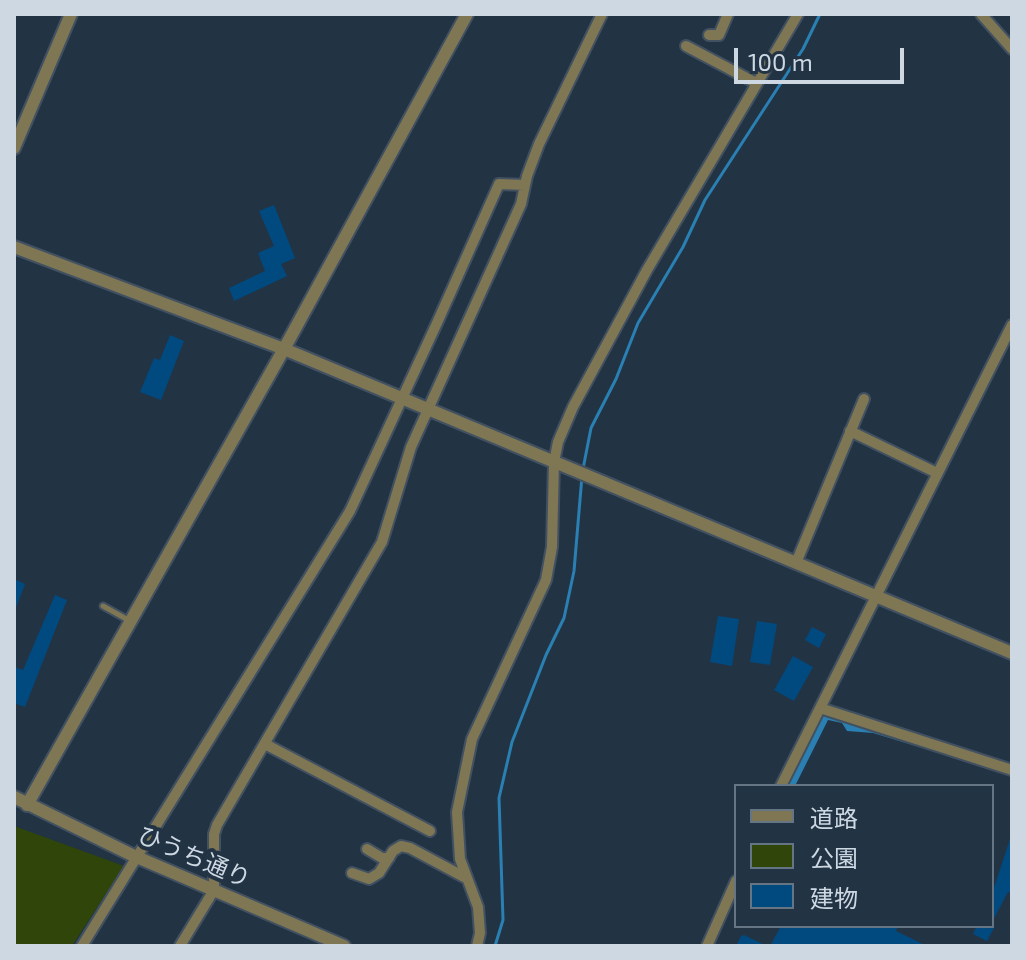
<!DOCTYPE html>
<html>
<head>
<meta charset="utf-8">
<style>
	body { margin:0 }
	#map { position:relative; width:1026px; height:960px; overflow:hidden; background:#234; font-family:"Exo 2","Noto Sans JP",sans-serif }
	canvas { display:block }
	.frame { position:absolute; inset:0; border:16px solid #cdd8e3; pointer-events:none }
	.legend { position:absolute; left:734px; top:784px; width:260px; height:144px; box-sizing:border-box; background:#234; border:2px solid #667584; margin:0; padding:10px 14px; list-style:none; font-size:24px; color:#cdd8e3 }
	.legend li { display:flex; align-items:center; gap:16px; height:40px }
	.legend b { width:40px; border:2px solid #667584 }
	.scale { position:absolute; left:734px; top:48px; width:170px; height:36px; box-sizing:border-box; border:4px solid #cdd8e3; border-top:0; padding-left:10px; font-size:24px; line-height:28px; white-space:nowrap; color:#cdd8e3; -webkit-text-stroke:6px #234; paint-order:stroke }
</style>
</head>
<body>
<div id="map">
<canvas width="1026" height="960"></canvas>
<div class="frame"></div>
<ul class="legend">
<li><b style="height:10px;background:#7f7654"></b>道路</li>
<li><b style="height:22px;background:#2f450a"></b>公園</li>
<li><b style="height:22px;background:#004a80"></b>建物</li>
</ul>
<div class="scale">100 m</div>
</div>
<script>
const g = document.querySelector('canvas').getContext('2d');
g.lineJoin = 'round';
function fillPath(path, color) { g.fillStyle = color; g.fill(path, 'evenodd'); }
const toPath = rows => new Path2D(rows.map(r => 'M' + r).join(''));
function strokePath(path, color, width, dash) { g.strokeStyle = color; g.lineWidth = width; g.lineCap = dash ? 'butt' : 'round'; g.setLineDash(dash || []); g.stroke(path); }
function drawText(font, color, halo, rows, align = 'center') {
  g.font = font + ' "Exo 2","Noto Sans JP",sans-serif'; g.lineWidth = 8; g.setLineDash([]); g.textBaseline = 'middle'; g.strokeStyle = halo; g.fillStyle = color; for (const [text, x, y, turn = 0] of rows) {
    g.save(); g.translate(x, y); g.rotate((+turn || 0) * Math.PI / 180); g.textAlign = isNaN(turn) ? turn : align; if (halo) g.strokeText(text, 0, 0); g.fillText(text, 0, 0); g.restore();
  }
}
const green = toPath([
	[14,826,124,866,72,946,14,946]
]);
const water = toPath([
	[823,713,1012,772,1012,775,873,733,847,731,842,723,828,720,795,786,788,786]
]);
const stream = toPath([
	[583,469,591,428,616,379,638,323,683,247,705,200,803,49,820,14],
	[495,946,503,920,499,798,512,742,546,655,564,618,574,571,582,476]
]);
const building = toPath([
	[274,205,295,258,281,264,287,276,234,301,229,288,265,271,258,253,274,246,259,211],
	[170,335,184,341,161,400,140,392,154,358,160,360],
	[14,579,25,584,15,610,14,610],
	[55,595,67,600,25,707,14,703,14,667,23,670],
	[718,616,739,619,732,666,710,662],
	[757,621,777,624,770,665,750,662],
	[812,627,826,634,819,648,805,640],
	[793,656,813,667,794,701,774,690],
	[1010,839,1012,893,1008,892,992,922,992,894],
	[781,926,898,926,896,931,927,946,770,946],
	[977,926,995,926,987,941,973,934],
	[744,935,767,946,736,946,741,936]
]);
const service = toPath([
	[103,606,130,621]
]);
const minor = toPath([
	[981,14,1012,49],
	[709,35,719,35,728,14],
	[686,46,756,83],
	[850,431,937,473],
	[796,563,864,399],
	[820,708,1012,770],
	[265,744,430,831],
	[781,786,1012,325],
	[367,849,382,858,389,858],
	[352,873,369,879,379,873,393,851,401,846,410,848,466,878],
	[82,946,350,511,437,323,499,184,525,185],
	[180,946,214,890,214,834,217,825,382,542,411,447,521,204,527,176,539,144,602,14],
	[477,946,480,933,478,907,460,859,457,812,472,739,546,580,552,547,554,462,558,442,573,407,647,270,798,14],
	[707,946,736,881]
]);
const tertiary = toPath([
	[14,148,71,14],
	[14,247,284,349,1012,653],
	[14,797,132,855,344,946],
	[27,805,284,349,467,14]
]);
const streetNames = [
	["ひうち通り",194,857,23]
];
fillPath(green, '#2f450a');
fillPath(water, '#2a80b2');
strokePath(stream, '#2a80b2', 3);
fillPath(building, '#004a80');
strokePath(service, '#415161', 9);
strokePath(minor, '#415161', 14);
strokePath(tertiary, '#415161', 16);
strokePath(service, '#7f7654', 5);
strokePath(minor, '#7f7654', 10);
strokePath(tertiary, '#7f7654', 12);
drawText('24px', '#cdd8e3', '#234', streetNames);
</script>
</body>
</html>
